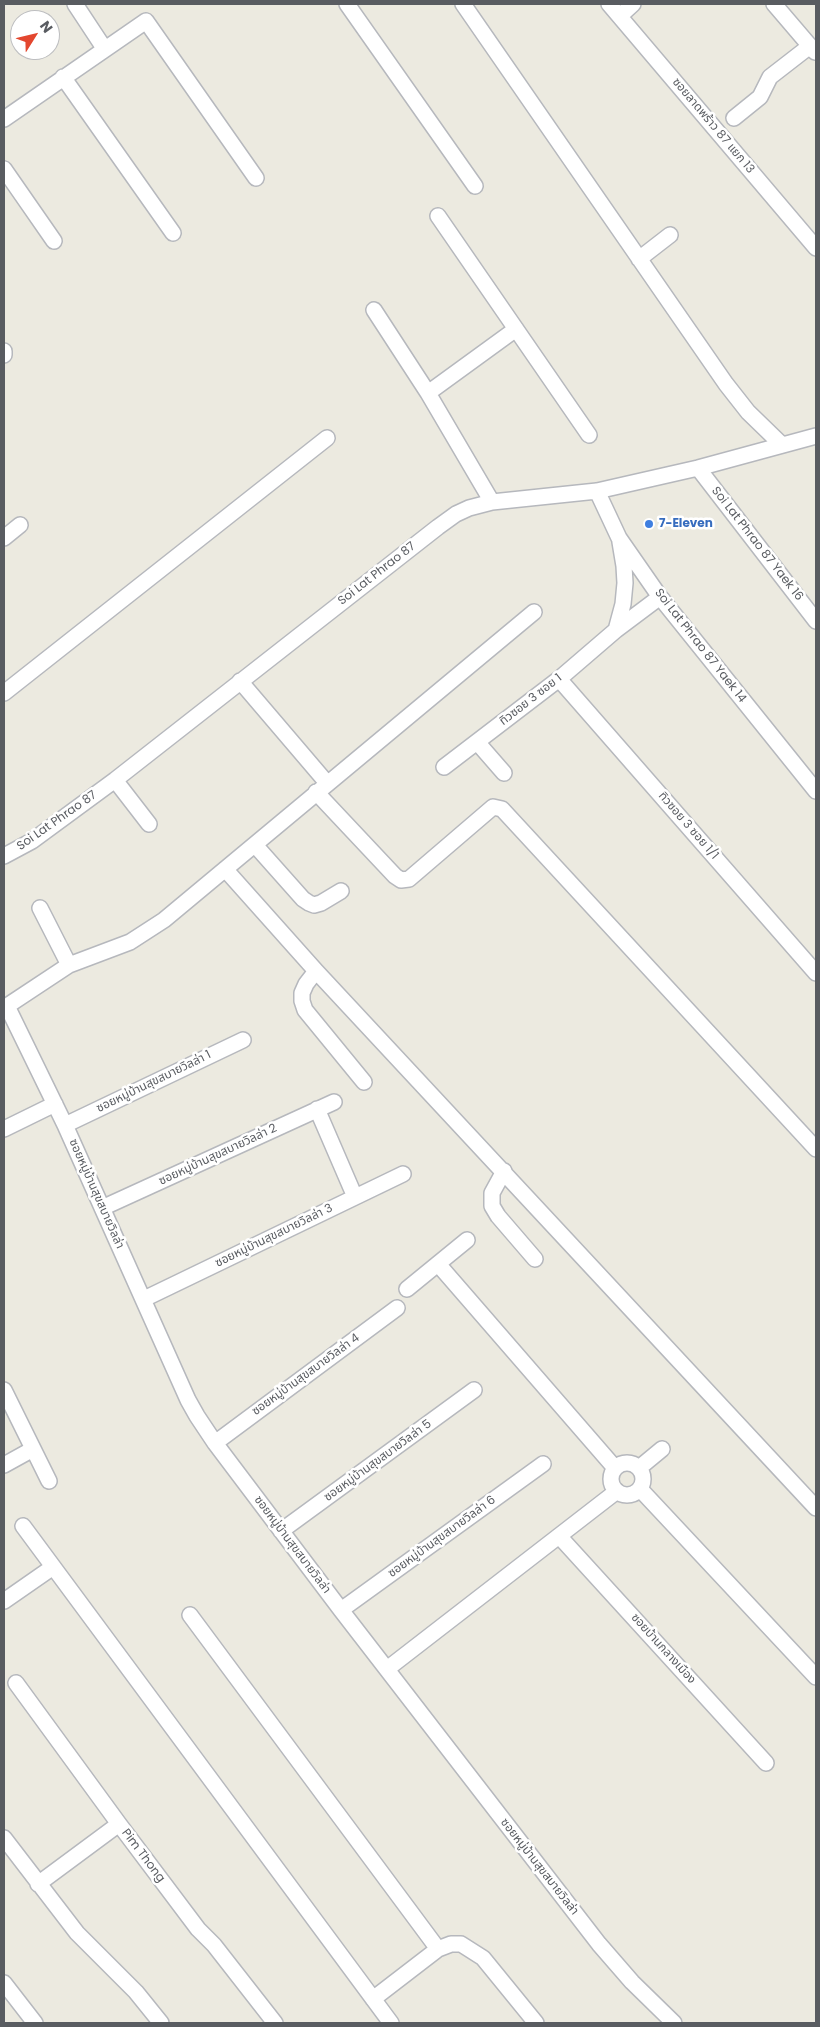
<!DOCTYPE html>
<html>
<head>
<meta charset="utf-8">
<style>
	body { margin:0 }
	#map { position:relative; width:820px; height:2027px; overflow:hidden; background:#eceae0; font-family:Poppins,sans-serif }
	canvas { display:block }
	.frame { position:absolute; inset:0; border:5px solid #595c61; pointer-events:none }
	.north { position:absolute; left:10px; top:10px; width:50px; height:50px; box-sizing:border-box; background:#fff; border:1px solid #bdbec0; border-radius:50%; rotate:54deg; font-size:14px; font-weight:700; line-height:20px; text-align:center; color:#595c61 }
	.north::after { content:''; display:block; margin:auto; width:18px; height:22px; background:#e3472f; clip-path:polygon(50% 0,100% 100%,50% 72%,0 100%) }
</style>
</head>
<body>
<div id="map">
<canvas width="820" height="2027"></canvas>
<div class="frame"></div>
<div class="north">N</div>
</div>
<script>
const g = document.querySelector('canvas').getContext('2d');
g.lineJoin = 'round';
const toPath = rows => new Path2D(rows.map(r => 'M' + r).join(''));
function strokePath(path, color, width, dash) { g.strokeStyle = color; g.lineWidth = width; g.lineCap = dash ? 'butt' : 'round'; g.setLineDash(dash || []); g.stroke(path); }
function drawText(font, color, halo, rows, align = 'center') {
  g.font = font + ' Poppins,"Noto Sans Thai",sans-serif'; g.lineWidth = 5; g.setLineDash([]); g.textBaseline = 'middle'; g.strokeStyle = halo; g.fillStyle = color; for (const [text, x, y, turn = 0] of rows) {
    g.save(); g.translate(x, y); g.rotate((+turn || 0) * Math.PI / 180); g.textAlign = isNaN(turn) ? turn : align; if (halo) g.strokeText(text, 0, 0); g.fillText(text, 0, 0); g.restore();
  }
}
const minor = toPath([
	[75,4,104,48],
	[347,4,475,186],
	[463,4,726,384,748,412,782,445],
	[609,4,816,248],
	[774,4,815,52],
	[620,16,633,4],
	[63,77,173,233],
	[734,118,760,97,770,77,810,46],
	[4,119,146,21,256,178],
	[4,169,54,241],
	[438,216,589,435],
	[639,259,670,235],
	[374,310,428,393,492,502],
	[4,351,4,355],
	[428,393,516,329],
	[698,468,816,621],
	[597,491,619,538,660,597,816,791],
	[4,538,20,525],
	[616,630,623,604,625,583,624,566,620,542],
	[559,679,816,973],
	[240,681,327,783],
	[4,693,327,438],
	[477,742,504,773],
	[444,767,559,679,616,630,660,597],
	[115,780,149,824],
	[316,792,395,876,401,880,409,879,493,807,502,809,816,1149],
	[255,845,303,899,309,903,314,905,321,903,341,891],
	[4,856,32,841,115,780,438,527,456,514,469,508,492,502,597,491,698,468,816,436],
	[225,869,316,971,816,1508],
	[40,908,69,965],
	[316,971,306,984,302,993,302,1001,305,1010,364,1082],
	[7,1006,65,1125,188,1400,197,1416,215,1443,341,1610,599,1944,632,1982,674,2023],
	[4,1008,69,965,130,942,164,920,534,612],
	[317,1109,355,1197],
	[65,1125,243,1040],
	[4,1129,55,1104],
	[504,1171,492,1193,492,1206,498,1216,535,1259],
	[102,1208,334,1102],
	[438,1264,615,1468],
	[407,1289,467,1240],
	[144,1299,403,1174],
	[4,1390,49,1481],
	[215,1443,397,1308],
	'611 1479a16 16 0 1 1 32 0a16 16 0 1 1-32 0Z',
	[4,1465,33,1449],
	[639,1468,662,1449],
	[640,1489,816,1677],
	[23,1526,391,2023],
	[281,1531,474,1390],
	[559,1536,766,1763],
	[4,1601,53,1567],
	[341,1610,543,1464],
	[190,1615,438,1949],
	[387,1669,617,1491],
	[16,1683,119,1824,198,1929,214,1945,275,2023],
	[4,1838,77,1933,136,1992,161,2023],
	[38,1884,119,1824],
	[4,1983,35,2023],
	[373,1999,438,1949,451,1944,461,1944,483,1958,536,2023]
]);
const markers = [
	[649,524,5,"#3f7fe0"]
];
const streetNames = [
	["ซอยลาดพร้าว 87 แยก 13",713,126,50],
	["Soi Lat Phrao 87 Yaek 16",757,544,52],
	["Soi Lat Phrao 87",377,574,-38],
	["Soi Lat Phrao 87 Yaek 14",700,646,52],
	["ทิวซอย 3 ซอย 1",531,700,-38],
	["Soi Lat Phrao 87",57,821,-35],
	["ทิวซอย 3 ซอย 1/1",688,826,49],
	["ซอยหมู่บ้านสุขสบายวิลล่า 1",154,1082,-26],
	["ซอยหมู่บ้านสุขสบายวิลล่า 2",218,1155,-25],
	["ซอยหมู่บ้านสุขสบายวิลล่า",96,1194,66],
	["ซอยหมู่บ้านสุขสบายวิลล่า 3",274,1236,-26],
	["ซอยหมู่บ้านสุขสบายวิลล่า 4",306,1375,-36],
	["ซอยหมู่บ้านสุขสบายวิลล่า 5",378,1461,-36],
	["ซอยหมู่บ้านสุขสบายวิลล่า 6",442,1537,-36],
	["ซอยหมู่บ้านสุขสบายวิลล่า",292,1545,53],
	["ซอยบ้านกลางเมือง",663,1649,48],
	["Pim Thong",143,1856,53],
	["ซอยหมู่บ้านสุขสบายวิลล่า",539,1867,52]
];
const shopNames = [
	["7-Eleven",659,524]
];
strokePath(minor, '#b6b8bd', 18);
strokePath(minor, '#fff', 15);
for (const [x, y, r, color] of markers) { const dot = new Path2D(); dot.arc(x, y, r, 0, 2 * Math.PI); g.fillStyle = color; g.fill(dot); strokePath(dot, '#fff', 2); }
drawText('12px', '#595c61', '#fff', streetNames);
drawText('bold 12px', '#366cbe', '#fff', shopNames, 'left');
</script>
</body>
</html>
